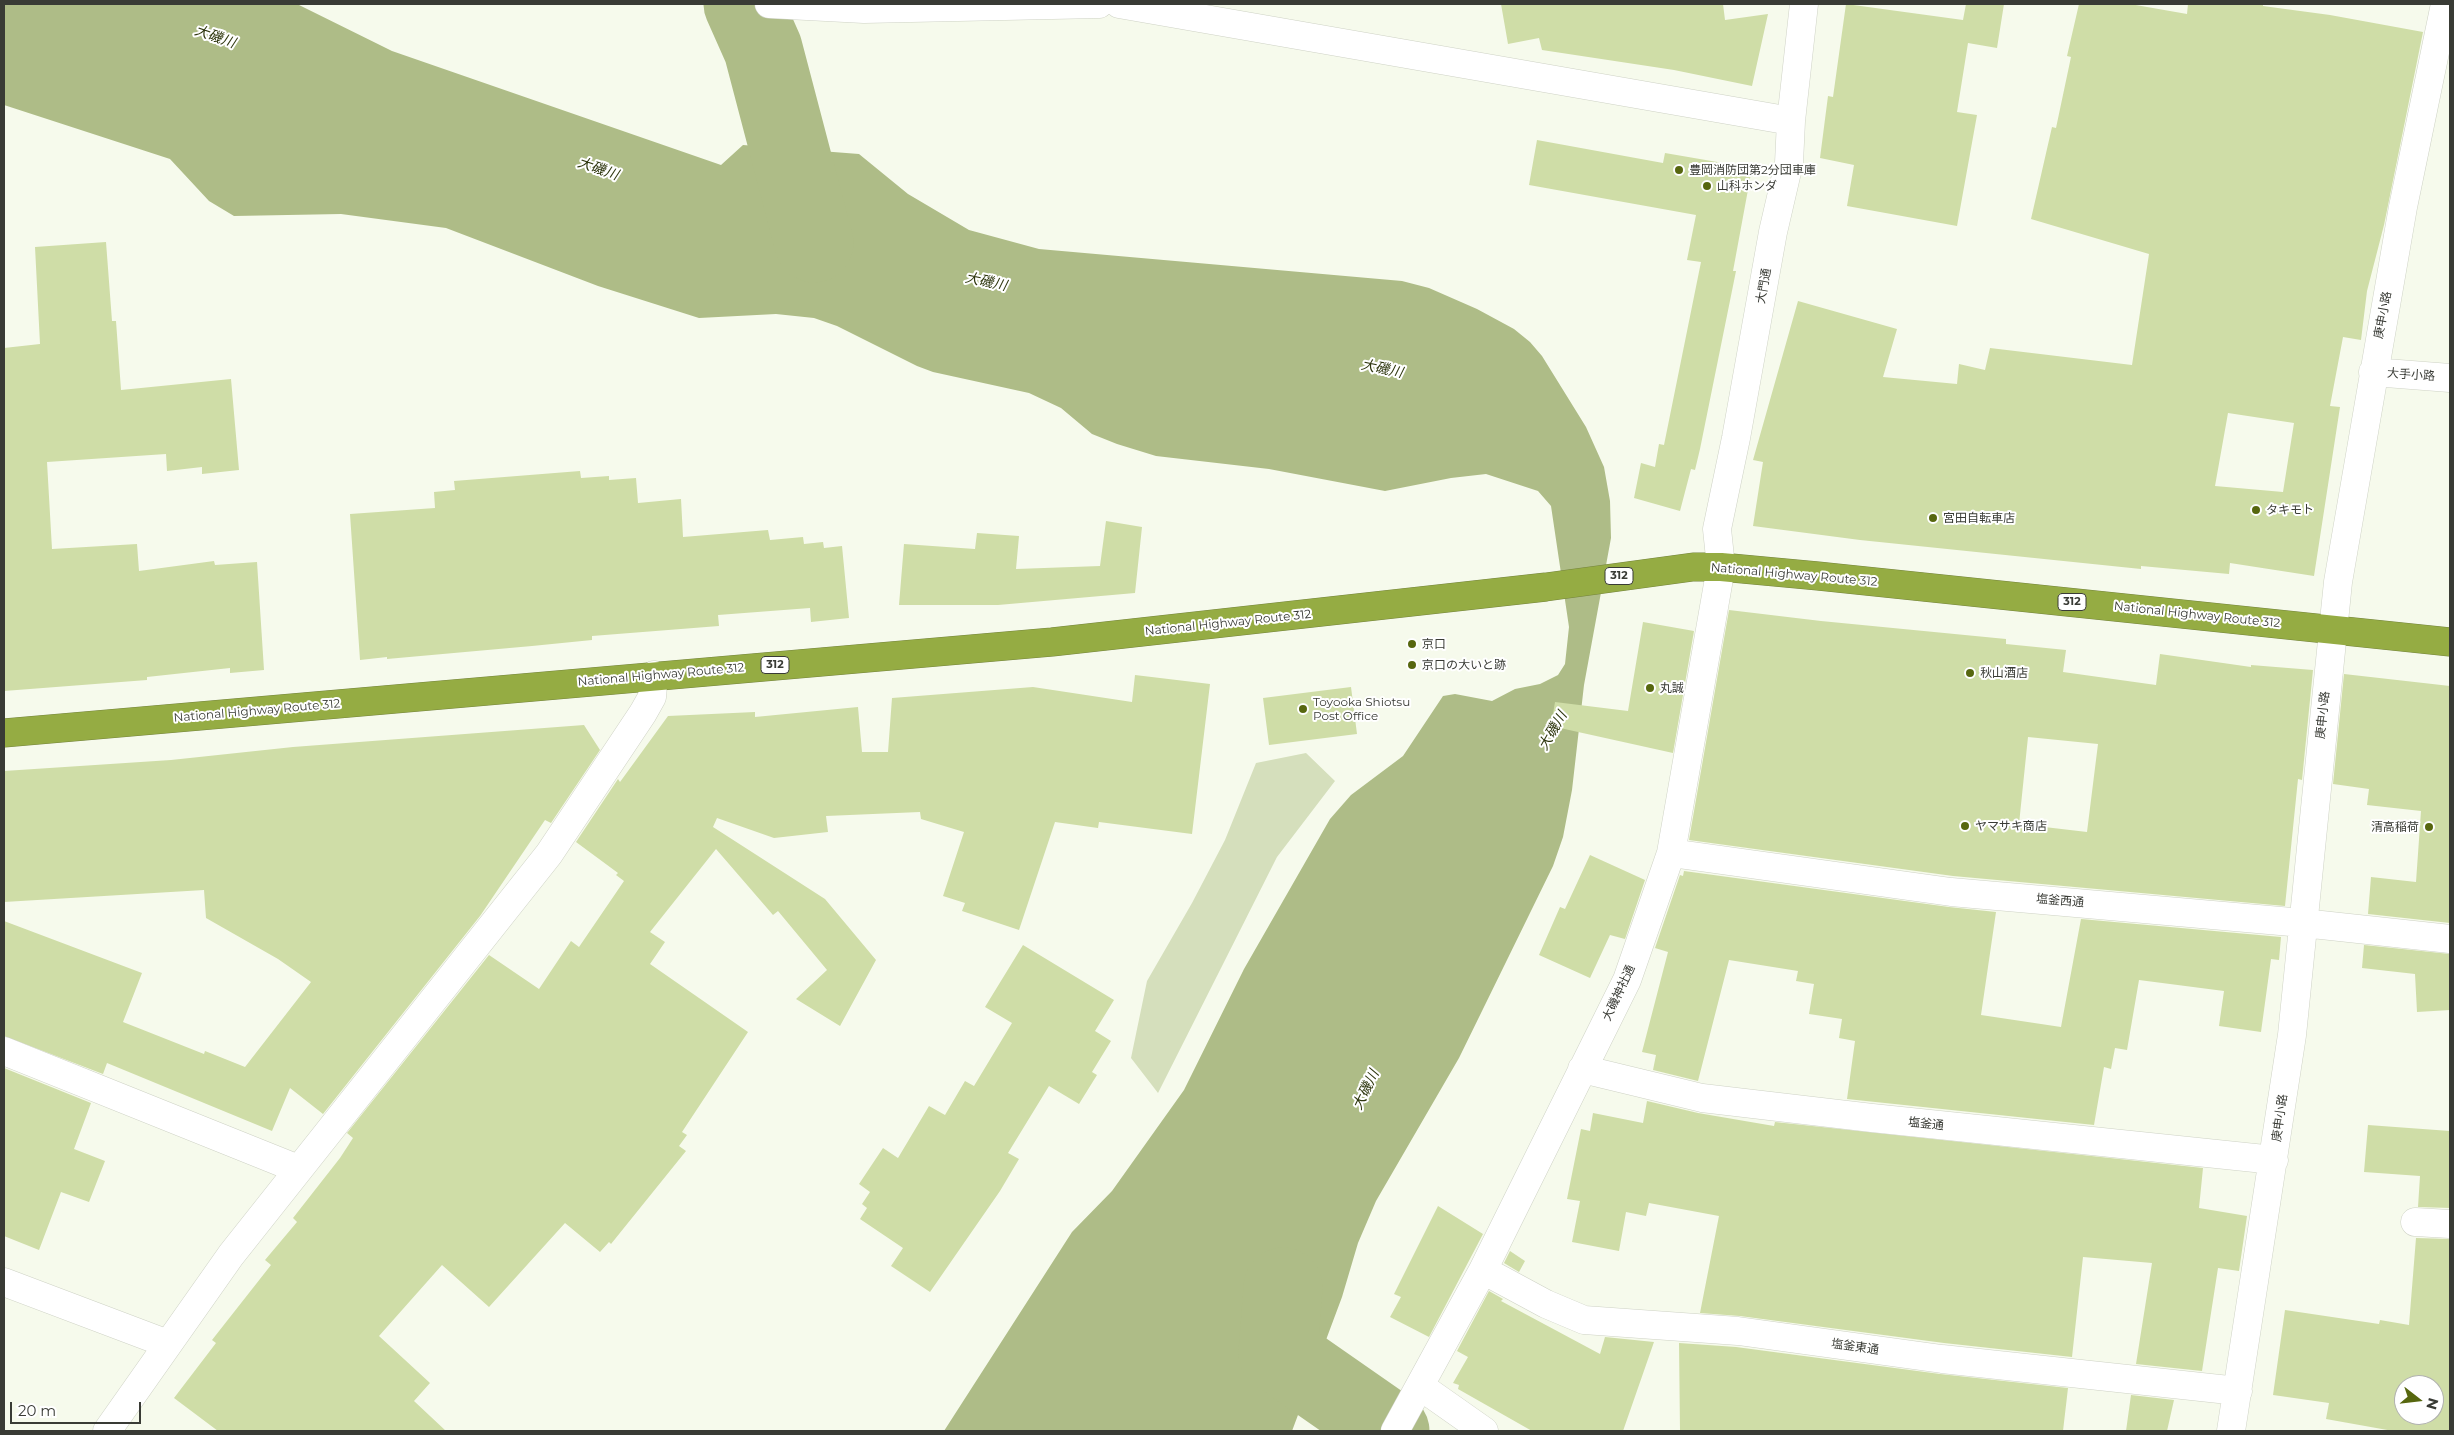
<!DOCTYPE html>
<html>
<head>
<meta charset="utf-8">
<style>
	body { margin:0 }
	#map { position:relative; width:2454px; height:1435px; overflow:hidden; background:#f6faec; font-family:Montserrat,sans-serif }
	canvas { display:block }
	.frame { position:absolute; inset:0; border:5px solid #393b35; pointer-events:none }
	.north { position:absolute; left:2394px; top:1375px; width:50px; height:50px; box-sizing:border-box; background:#fff; border:1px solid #b0b1ae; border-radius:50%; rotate:106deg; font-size:14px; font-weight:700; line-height:20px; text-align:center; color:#393b35 }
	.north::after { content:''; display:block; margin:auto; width:18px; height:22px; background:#57670f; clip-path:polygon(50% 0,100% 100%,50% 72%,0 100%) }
	.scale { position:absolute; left:10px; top:1402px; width:131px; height:22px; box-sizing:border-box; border:2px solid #393b35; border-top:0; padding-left:6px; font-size:15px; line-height:18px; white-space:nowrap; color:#393b35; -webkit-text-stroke:4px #fff; paint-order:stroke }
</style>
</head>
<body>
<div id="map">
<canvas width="2454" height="1435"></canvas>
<div class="frame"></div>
<div class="north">N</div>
<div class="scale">20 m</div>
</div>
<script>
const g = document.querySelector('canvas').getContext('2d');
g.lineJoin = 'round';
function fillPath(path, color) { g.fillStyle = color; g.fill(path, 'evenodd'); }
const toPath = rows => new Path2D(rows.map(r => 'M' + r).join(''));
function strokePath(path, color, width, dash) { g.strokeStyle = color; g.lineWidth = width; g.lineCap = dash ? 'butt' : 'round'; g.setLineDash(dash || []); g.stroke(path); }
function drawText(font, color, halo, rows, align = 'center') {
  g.font = font + ' Montserrat,"Noto Sans JP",sans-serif'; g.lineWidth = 4; g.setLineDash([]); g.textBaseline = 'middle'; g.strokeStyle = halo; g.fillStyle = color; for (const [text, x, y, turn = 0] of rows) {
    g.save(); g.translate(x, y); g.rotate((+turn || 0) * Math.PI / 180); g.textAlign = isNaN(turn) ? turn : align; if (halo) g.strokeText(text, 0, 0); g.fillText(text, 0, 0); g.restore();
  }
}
const green = toPath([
	[1306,753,1335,781,1277,857,1158,1093,1131,1058,1147,981,1192,903,1225,840,1256,763]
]);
const water = toPath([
	[4,4,297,4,392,51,721,165,743,145,859,154,908,194,969,230,1039,249,1402,281,1429,288,1477,309,1514,329,1530,342,1542,356,1586,427,1604,467,1610,501,1611,538,1584,685,1572,790,1563,837,1553,866,1459,1058,1376,1201,1358,1243,1342,1297,1292,1431,944,1431,1072,1232,1112,1191,1184,1090,1244,969,1330,819,1351,795,1403,756,1443,696,1455,694,1492,701,1515,689,1540,684,1558,675,1565,664,1569,627,1551,506,1538,491,1486,474,1451,478,1385,491,1269,469,1156,456,1117,444,1092,434,1061,408,1029,393,933,372,917,366,837,326,814,318,776,314,699,318,598,286,446,228,341,214,234,216,209,201,170,159,4,105]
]);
const river = toPath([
	[743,4,763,49,814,243],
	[1283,1287,1278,1353,1390,1431]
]);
const building = toPath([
	[1501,4,1723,4,1725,20,1768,14,1752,86,1674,70,1542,50,1539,38,1508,44],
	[1846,4,1963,20,1966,4,2004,4,1997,48,1968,43,1957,112,1977,115,1957,226,1847,206,1854,165,1820,158,1828,96,1833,97],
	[2079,4,2130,4,2187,14,2188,4,2263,4,2263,6,2330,15,2423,32,2384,225,2367,291,2361,340,2343,337,2330,406,2340,407,2314,576,2230,563,2229,574,2141,566,2141,569,1860,540,1753,526,1763,462,1753,460,1798,301,1897,329,1883,377,1957,384,1959,364,1985,370,1990,348,2132,365,2149,254,2031,219,2052,127,2056,128,2071,57,2067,56],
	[2228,413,2294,423,2283,492,2215,486],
	[1537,140,1663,163,1665,153,1752,168,1733,271,1736,271,1700,449,1695,470,1691,469,1680,511,1634,498,1641,463,1655,467,1659,444,1664,445,1701,262,1687,260,1696,215,1529,185],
	[106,242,112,321,116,321,121,390,231,379,239,470,202,474,202,467,167,471,166,454,47,462,52,549,137,544,139,571,214,561,215,565,257,562,264,670,230,673,230,668,147,677,147,680,4,691,4,348,40,344,35,247],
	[580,471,581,478,609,476,609,480,636,478,638,503,681,499,683,537,768,530,770,540,803,537,804,544,823,542,824,548,842,546,849,618,811,622,810,608,718,615,719,626,592,636,592,640,532,646,387,659,387,657,360,660,350,514,435,508,434,492,455,490,454,481],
	[1106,521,1142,527,1135,593,998,605,899,605,904,544,975,549,977,533,1019,536,1016,569,1100,566],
	[1729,610,1821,621,2006,639,2006,644,2066,650,2063,672,2156,685,2160,654,2251,667,2251,665,2313,670,2302,780,2298,779,2285,906,1953,876,1689,840],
	[2028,737,2098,744,2087,832,2019,824],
	[1643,622,1694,631,1673,753,1551,726,1555,702,1628,711],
	[2344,674,2450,686,2450,923,2368,914,2371,877,2416,882,2421,811,2367,805,2369,789,2333,784],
	[1135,675,1210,684,1192,834,1099,822,1098,828,1055,822,1019,930,962,911,965,903,943,896,964,832,921,819,920,812,826,816,828,832,774,838,717,818,713,827,825,899,876,960,840,1026,796,999,827,970,778,911,773,915,716,849,650,932,665,942,650,964,748,1032,682,1132,687,1135,679,1146,686,1151,611,1244,609,1242,600,1252,565,1223,489,1307,442,1265,379,1336,430,1383,414,1401,446,1431,218,1431,174,1398,216,1343,212,1340,271,1265,265,1260,297,1222,293,1218,340,1158,353,1138,347,1133,489,955,539,989,571,941,579,947,624,881,616,875,618,873,576,842,618,779,620,782,668,716,755,712,755,717,858,707,862,752,888,752,892,698,1033,687,1132,702],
	[1351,687,1357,734,1269,745,1263,698],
	[584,725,600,750,551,823,545,820,480,916,323,1114,290,1088,272,1131,107,1063,103,1074,4,1036,4,921,142,973,123,1022,204,1054,205,1051,245,1067,311,982,278,959,206,918,204,890,4,902,4,771,171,760,293,747],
	[1590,855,1645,880,1625,939,1610,935,1590,978,1539,955,1560,907,1565,909],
	[1684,871,1949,907,1996,912,1981,1015,2061,1027,2081,919,2281,937,2279,960,2271,959,2261,1032,2219,1026,2224,991,2139,980,2127,1050,2115,1048,2111,1069,2104,1067,2094,1125,1847,1099,1855,1041,1839,1038,1842,1019,1809,1014,1814,984,1796,981,1798,971,1729,960,1698,1081,1653,1070,1656,1055,1642,1052,1668,952,1655,948,1680,875,1683,876],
	[1023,945,1114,1000,1095,1031,1111,1041,1092,1072,1097,1075,1079,1104,1049,1086,1008,1153,1019,1159,1000,1191,930,1292,891,1266,903,1248,860,1219,867,1208,862,1204,870,1192,859,1184,883,1148,898,1158,929,1106,945,1115,965,1081,974,1086,1012,1023,985,1007],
	[2364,945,2450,954,2450,1010,2417,1012,2415,974,2362,968],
	[4,1068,91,1103,74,1149,105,1161,89,1202,61,1192,39,1250,4,1236],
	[1647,1101,1698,1113,1774,1126,1775,1122,2203,1168,2199,1208,2247,1216,2239,1271,2218,1268,2202,1371,2136,1364,2152,1263,2083,1257,2072,1357,1944,1343,1740,1316,1700,1313,1719,1216,1649,1203,1646,1216,1626,1212,1619,1251,1572,1242,1580,1201,1567,1199,1581,1129,1590,1131,1593,1113,1643,1123],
	[2368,1125,2450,1131,2450,1208,2418,1207,2420,1176,2364,1172],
	[1438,1206,1483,1234,1429,1337,1390,1317,1401,1297,1394,1294],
	[2416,1238,2450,1239,2450,1431,2393,1431,2326,1419,2329,1403,2273,1395,2285,1310,2379,1324,2380,1320,2409,1325],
	[2404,1385,2434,1385,2434,1415,2404,1415],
	[1510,1251,1525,1261,1519,1272,1504,1263],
	[1489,1291,1503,1299,1501,1301,1600,1354,1605,1337,1654,1342,1623,1431,1532,1431,1458,1389,1459,1385,1453,1383,1468,1357,1457,1351],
	[1679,1343,1736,1347,1940,1374,2068,1388,2063,1431,1680,1431],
	[2131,1395,2174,1400,2167,1431,2126,1431]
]);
const minor = toPath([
	[769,4,864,9,1099,4],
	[1119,4,1791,121],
	[2373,372,2450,378],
	[1671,853,1951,892,2303,923,2450,939],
	[4,1051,298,1169],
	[1582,1069,1702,1098,1872,1118,2274,1160],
	[2415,1222,2450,1224],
	[1483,1270,1546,1304,1584,1320,1738,1331,1942,1359,2238,1391],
	[4,1282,168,1344],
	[1420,1386,1484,1431],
	[107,1431,231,1255,549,854,643,713,652,697,654,675],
	[1395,1431,1483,1270,1627,980,1671,853,1721,567,1717,529,1736,438,1773,232,1789,163,1791,121,1804,4],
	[2231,1431,2292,1035,2338,582,2403,207,2445,4]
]);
const highway = toPath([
	[4,733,1052,642,1546,587,1693,567,1721,567,1818,576,2450,642]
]);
const markers = [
	[1679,170,5,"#57670f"],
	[1707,186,5,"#57670f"],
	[2256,510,5,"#57670f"],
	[1933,518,5,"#57670f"],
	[1412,644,5,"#57670f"],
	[1412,665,5,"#57670f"],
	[1970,673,5,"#57670f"],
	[1650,688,5,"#57670f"],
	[1303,709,5,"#57670f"],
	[1965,826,5,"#57670f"],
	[2429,827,5,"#57670f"]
];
const shields = [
	[1619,576,28],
	[2072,602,28],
	[775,665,28]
];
const shieldNames = [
	["312",1619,576],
	["312",2072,602],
	["312",775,665]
];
const poiNames = [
	["豊岡消防団第2分団車庫",1689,170],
	["山科ホンダ",1717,186],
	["タキモト",2266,510],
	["宮田自転車店",1943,518],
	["京口",1422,644],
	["京口の大いと跡",1422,665],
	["秋山酒店",1980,673],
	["丸誠",1660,688],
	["Toyooka Shiotsu",1313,702],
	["Post Office",1313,716],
	["ヤマサキ商店",1975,826],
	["清高稲荷",2419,827,"right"]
];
const streetNames = [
	["大門通",1764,286,-80],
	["庚申小路",2383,315,-79],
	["大手小路",2411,375,4],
	["National Highway Route 312",1794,575,5],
	["National Highway Route 312",2197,615,6],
	["National Highway Route 312",1228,623,-6],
	["National Highway Route 312",661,675,-5],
	["National Highway Route 312",257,711,-5],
	["庚申小路",2323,715,-84],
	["塩釜西通",2060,901,5],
	["大磯神社通",1619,993,-65],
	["庚申小路",2280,1118,-82],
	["塩釜通",1926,1124,6],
	["塩釜東通",1855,1347,8]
];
const waterNames = [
	["大磯川",215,37,19],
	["大磯川",598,169,19],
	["大磯川",986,282,12],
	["大磯川",1382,369,12],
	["大磯川",1553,731,-60],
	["大磯川",1366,1090,-64]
];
fillPath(green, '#d5dfbc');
fillPath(water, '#aebc87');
strokePath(river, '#aebc87', 79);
fillPath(building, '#cfdda7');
strokePath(minor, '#ced2c5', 29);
strokePath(highway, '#75843e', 29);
strokePath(minor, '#fff', 28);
strokePath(highway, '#95ac43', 28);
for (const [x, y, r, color] of markers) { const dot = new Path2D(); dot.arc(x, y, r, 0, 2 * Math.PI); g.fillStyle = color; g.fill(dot); strokePath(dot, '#fff', 2); }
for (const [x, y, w] of shields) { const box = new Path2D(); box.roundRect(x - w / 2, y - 8.5, w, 17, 4); g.fillStyle = '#fff'; g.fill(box); strokePath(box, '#393b35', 1); }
drawText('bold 11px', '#393b35', null, shieldNames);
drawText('12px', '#393b35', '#fff', poiNames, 'left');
drawText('12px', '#393b35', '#fff', streetNames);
drawText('italic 14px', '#2f370f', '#fff', waterNames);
</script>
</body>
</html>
